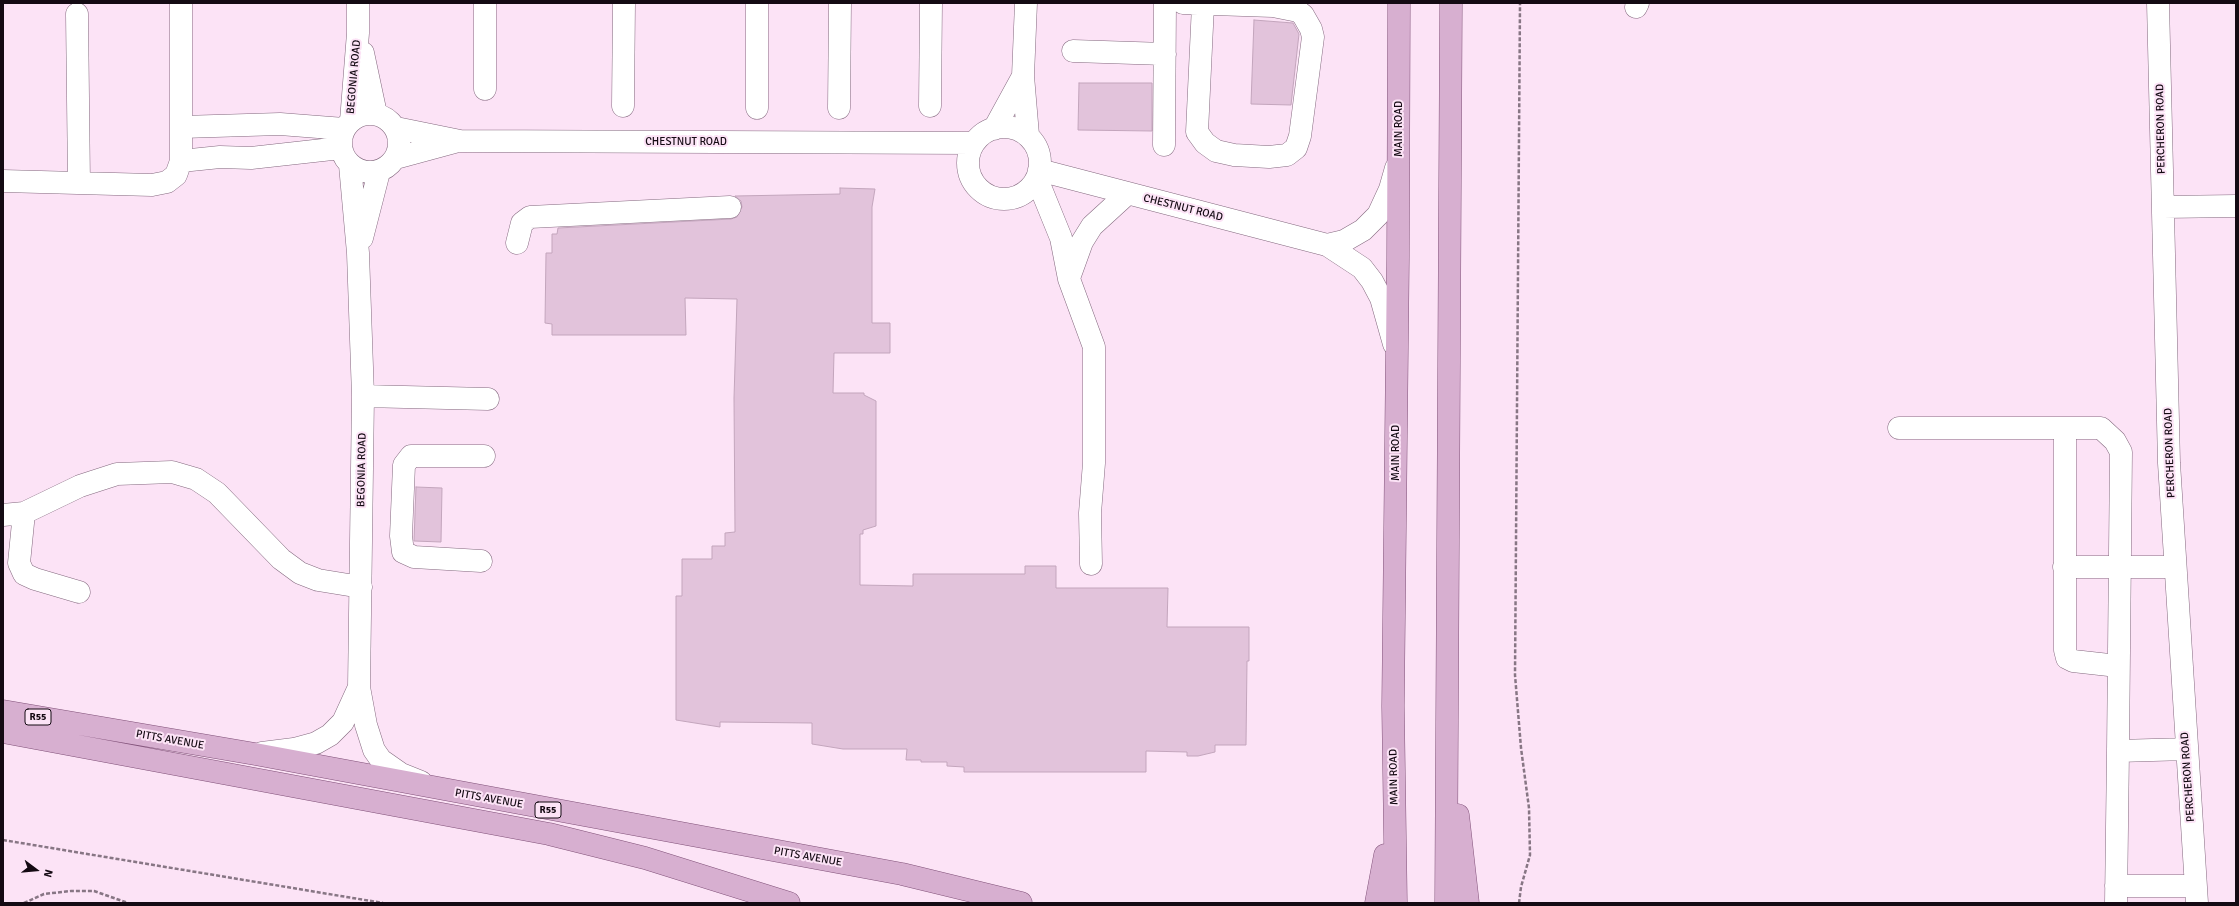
<!DOCTYPE html>
<html>
<head>
<meta charset="utf-8">
<style>
	body { margin:0 }
	#map { position:relative; width:2239px; height:906px; overflow:hidden; background:#fce3f6; font-family:Signika,sans-serif }
	canvas { display:block }
	.frame { position:absolute; inset:0; border:4px solid #140a13; pointer-events:none }
	.north { position:absolute; left:16px; top:850px; width:40px; height:40px; -webkit-text-stroke:3px #fce3f6; paint-order:stroke; rotate:106deg; font-size:11px; font-weight:700; line-height:16px; text-align:center; color:#140a13 }
	.north::after { content:''; display:block; margin:auto; width:14px; height:18px; background:#140a13; clip-path:polygon(50% 0,100% 100%,50% 72%,0 100%) }
</style>
</head>
<body>
<div id="map">
<canvas width="2239" height="906"></canvas>
<div class="frame"></div>
<div class="north">N</div>
</div>
<script>
const g = document.querySelector('canvas').getContext('2d');
g.lineJoin = 'round';
function fillPath(path, color) { g.fillStyle = color; g.fill(path, 'evenodd'); }
const toPath = rows => new Path2D(rows.map(r => 'M' + r).join(''));
function strokePath(path, color, width, dash) { g.strokeStyle = color; g.lineWidth = width; g.lineCap = dash ? 'butt' : 'round'; g.setLineDash(dash || []); g.stroke(path); }
function drawText(font, color, halo, rows, align = 'center') {
  g.font = font + ' Signika,sans-serif'; g.lineWidth = 4; g.setLineDash([]); g.textBaseline = 'middle'; g.strokeStyle = halo; g.fillStyle = color; for (const [text, x, y, turn = 0] of rows) {
    g.save(); g.translate(x, y); g.rotate((+turn || 0) * Math.PI / 180); g.textAlign = isNaN(turn) ? turn : align; if (halo) g.strokeText(text, 0, 0); g.fillText(text, 0, 0); g.restore();
  }
}
const building = toPath([
	[1254,20,1293,23,1299,34,1291,105,1251,104,1254,20],
	[1079,83,1152,83,1152,131,1078,130,1079,83],
	[840,188,875,189,872,207,872,323,890,323,890,353,834,353,833,393,864,393,864,395,876,401,876,526,863,530,863,534,860,534,860,585,913,586,913,574,1025,574,1025,566,1056,566,1056,588,1168,588,1167,627,1249,627,1249,661,1247,661,1246,745,1215,745,1215,752,1198,756,1187,756,1187,752,1146,751,1146,772,964,772,964,767,947,766,947,762,921,762,921,760,906,760,907,749,843,749,812,744,812,723,720,722,720,727,676,720,676,596,682,596,682,559,712,559,712,546,725,546,725,533,735,532,734,398,737,299,685,298,686,335,552,335,552,324,545,323,546,253,552,253,552,234,557,234,558,228,731,219,737,217,742,207,741,201,735,196,840,194,840,188],
	[416,487,442,488,441,542,414,541,416,487]
]);
const path = toPath([
	[3,840,383,903],
	[24,903,44,894,71,891,94,891,128,903],
	[1519,903,1521,887,1530,855,1529,808,1521,748,1515,675,1520,3]
]);
const minor = toPath([
	[1026,3,1023,76,1028,135],
	[1183,3,1273,6,1298,11,1303,15,1311,29,1313,37,1300,136,1296,148,1287,155,1269,157,1234,155,1216,151,1205,143,1197,132,1203,5],
	[2158,3,2169,463,2197,903],
	[1636,7,1638,3],
	[77,14,79,183],
	[1073,51,1165,54],
	[363,53,376,114],
	[485,89,485,3],
	[623,106,624,3],
	[930,106,931,3],
	[757,108,757,3],
	[839,108,840,3],
	'341 143a29 29 0 1 1 58 0a29 29 0 1 1-58 0Z',
	[351,121,358,33,358,3],
	[182,127,280,124,344,129],
	'968 163a36 36 0 1 1 72 0a36 36 0 1 1-72 0Z',
	[396,128,460,141,974,143],
	[994,129,1023,76],
	[1164,145,1165,3],
	[396,158,455,142],
	[181,161,220,157,251,158,341,148],
	[350,165,358,253,363,396,359,687,366,725,374,750,381,760,401,774,421,782],
	[1039,170,1327,245,1362,268,1372,281,1381,298,1394,344],
	[1037,179,1061,238,1069,279,1094,347,1094,463,1090,513,1091,564],
	[3,181,152,185,167,182,176,175,181,161,181,3],
	[2163,207,2236,206],
	[362,238,379,172],
	[517,243,522,223,530,217,730,207],
	[1327,245,1344,241,1363,230,1378,215,1390,189,1396,168],
	[1069,278,1082,242,1092,226,1127,194],
	[363,396,488,399],
	[1899,428,2101,428,2115,441,2121,452,2118,751],
	[2065,428,2065,650,2067,658,2073,661,2118,666],
	[24,513,19,563,24,574,35,579,79,592],
	[3,515,24,513,80,486,117,474,172,472,196,479,217,493,281,559,300,573,318,580,361,587],
	[481,561,414,557,403,552,401,536,404,465,411,456,484,456],
	[2064,567,2175,567],
	[262,753,294,749,316,743,330,735,343,722,359,687],
	[2116,886,2195,886],
	[2116,903,2118,751,2187,749]
]);
const major = toPath([
	[3,711,255,754,902,874,1021,903],
	[3,732,549,834,645,858,789,903],
	[1458,815,1468,903],
	[1376,903,1385,855],
	[1396,903,1393,706,1398,258,1399,3],
	[1446,903,1451,3]
]);
const shields = [
	[38,717,26],
	[548,810,26]
];
const shieldNames = [
	["R55",38,717],
	["R55",548,810]
];
const streetNames = [
	["BEGONIA ROAD",354,77,-85],
	["MAIN ROAD",1399,129,-90],
	["PERCHERON ROAD",2161,129,-91],
	["CHESTNUT ROAD",686,142],
	["CHESTNUT ROAD",1183,208,14],
	["MAIN ROAD",1396,453,-90],
	["PERCHERON ROAD",2170,453,-92],
	["BEGONIA ROAD",362,470,-89],
	["PITTS AVENUE",170,740,10],
	["MAIN ROAD",1394,777,-91],
	["PERCHERON ROAD",2188,777,-94],
	["PITTS AVENUE",489,799,10],
	["PITTS AVENUE",808,857,10]
];
fillPath(building, '#e2c3db');
strokePath(building, '#c3a5bc', 1);
strokePath(minor, '#84697f', 23);
strokePath(major, '#815279', 23);
strokePath(path, '#877684', 2.5, [4, 2]);
strokePath(minor, '#fff', 22);
strokePath(major, '#d7afd0', 22);
for (const [x, y, w] of shields) { const box = new Path2D(); box.roundRect(x - w / 2, y - 8, w, 16, 3); g.fillStyle = '#fce3f6'; g.fill(box); strokePath(box, '#140a13', 1); }
drawText('bold 10px', '#140a13', null, shieldNames);
drawText('11px', '#140a13', '#fce3f6', streetNames);
</script>
</body>
</html>
